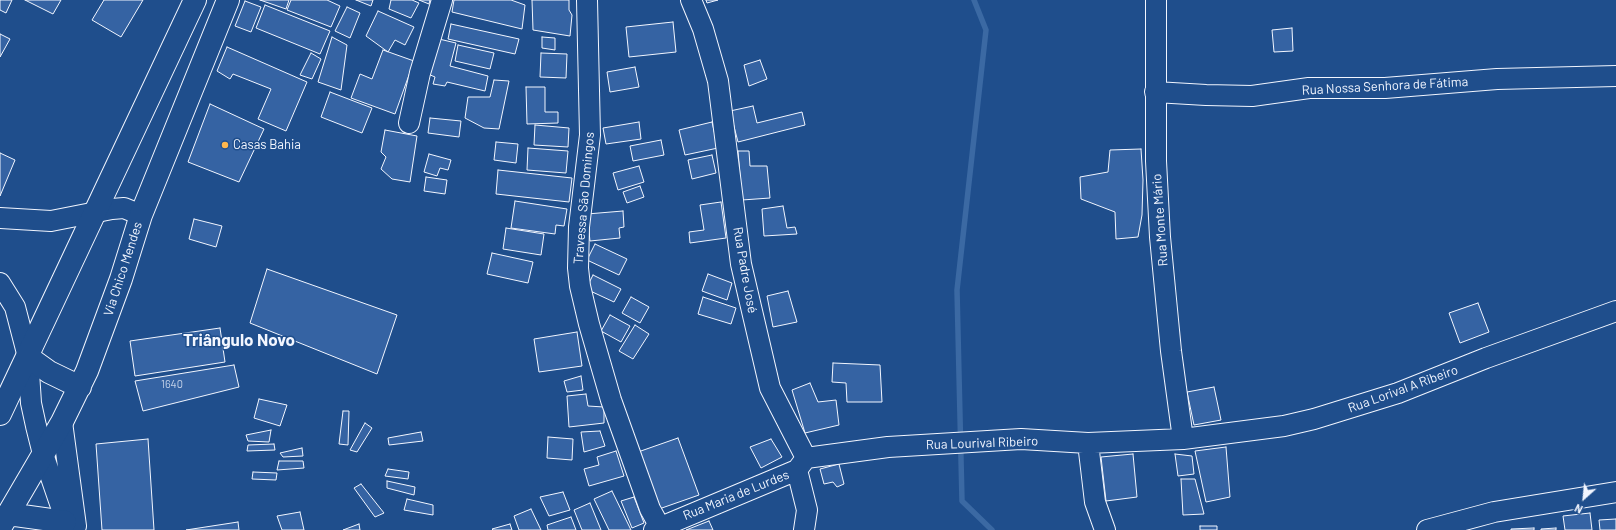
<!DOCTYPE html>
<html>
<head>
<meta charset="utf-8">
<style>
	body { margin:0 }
	#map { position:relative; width:1616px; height:530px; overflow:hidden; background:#1f4e8c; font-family:Barlow,sans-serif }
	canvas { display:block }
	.north { position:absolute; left:1564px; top:478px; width:40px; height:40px; -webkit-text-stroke:3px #1f4e8c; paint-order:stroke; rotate:207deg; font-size:11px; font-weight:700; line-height:16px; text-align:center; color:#f2f6ff }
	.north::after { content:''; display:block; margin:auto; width:14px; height:18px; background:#f2f6ff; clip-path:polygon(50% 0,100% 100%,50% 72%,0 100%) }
</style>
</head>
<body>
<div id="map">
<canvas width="1616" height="530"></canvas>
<div class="north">N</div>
</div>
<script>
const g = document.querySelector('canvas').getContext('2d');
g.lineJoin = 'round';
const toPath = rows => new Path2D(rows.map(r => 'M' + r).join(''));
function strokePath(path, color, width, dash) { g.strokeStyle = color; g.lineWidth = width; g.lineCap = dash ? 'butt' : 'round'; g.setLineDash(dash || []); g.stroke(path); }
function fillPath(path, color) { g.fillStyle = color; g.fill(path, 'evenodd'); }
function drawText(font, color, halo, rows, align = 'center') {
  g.font = font + ' Barlow,sans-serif'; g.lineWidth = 3; g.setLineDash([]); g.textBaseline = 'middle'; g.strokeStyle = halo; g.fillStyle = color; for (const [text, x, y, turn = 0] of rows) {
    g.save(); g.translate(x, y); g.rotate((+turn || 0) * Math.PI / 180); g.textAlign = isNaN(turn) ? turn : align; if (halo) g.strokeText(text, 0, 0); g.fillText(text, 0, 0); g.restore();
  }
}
const stream = toPath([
	[974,0,986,30,957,290,962,501,992,530]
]);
const building = toPath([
	[0,0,12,0,6,13,0,10,0,0],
	[25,0,61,0,53,14,25,0],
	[104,0,143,0,121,37,92,20,104,0],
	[260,0,289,0,286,9,260,0],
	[291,0,327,0,340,6,331,27,287,10,291,0],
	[356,0,373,0,371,6,356,0],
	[391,0,412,0,419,3,411,18,389,9,391,0],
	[419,0,430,0,429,4,419,0],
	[454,0,511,0,525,5,522,29,452,12,454,0],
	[532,0,569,0,569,10,572,15,570,36,533,30,532,0],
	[706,0,718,0,707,3,706,0],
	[245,1,261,7,251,32,235,26,245,1],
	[265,5,330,31,320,54,256,28,265,5],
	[347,7,360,13,350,38,335,31,347,7],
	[378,11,414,27,405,45,395,40,388,52,366,36,378,11],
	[673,22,676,52,629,57,626,27,673,22],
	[451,24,519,39,515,54,448,39,451,24],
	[1292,28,1293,51,1274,52,1272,30,1292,28],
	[0,34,10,39,0,57,0,34],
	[332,37,347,45,341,90,318,82,332,37],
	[542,37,555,38,555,50,542,48,542,37],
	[439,39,456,43,450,66,488,76,485,91,447,82,445,86,433,84,435,77,428,74,439,39],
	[458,45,494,53,490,69,455,61,458,45],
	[227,47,307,82,286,131,258,119,271,89,233,74,230,79,217,71,227,47],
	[383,50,414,61,395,114,351,98,360,74,372,79,383,50],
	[311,53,321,59,312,79,300,75,311,53],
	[541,53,567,54,566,78,540,77,541,53],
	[760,60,767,79,749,86,744,65,760,60],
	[635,67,639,87,610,92,607,72,635,67],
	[494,80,509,81,499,129,484,128,465,118,468,97,490,97,494,80],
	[526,87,545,87,545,112,558,112,558,123,527,124,526,87],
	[330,92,372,108,362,133,321,117,330,92],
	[210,104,264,129,239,182,188,162,210,104],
	[753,106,757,123,802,112,805,125,738,142,730,111,753,106],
	[430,118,461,121,459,137,428,133,430,118],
	[639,122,641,139,606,144,603,128,639,122],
	[712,122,718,148,685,155,679,130,712,122],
	[535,125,569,128,568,147,534,145,535,125],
	[385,130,417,136,410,182,392,179,381,169,386,157,381,152,385,130],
	[661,140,664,155,633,161,630,146,661,140],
	[496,142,518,144,516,163,494,160,496,142],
	[528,148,568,151,566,173,527,170,528,148],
	[1141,149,1143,180,1142,215,1138,237,1116,239,1115,212,1081,199,1080,177,1108,172,1110,150,1141,149],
	[738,151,749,151,750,166,767,166,770,198,742,200,738,151],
	[0,153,15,160,0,196,0,153],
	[429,154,451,160,448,170,440,168,437,176,424,172,429,154],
	[712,155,716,173,692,179,688,160,712,155],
	[639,166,644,182,618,190,613,173,639,166],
	[498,170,572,178,569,202,496,194,498,170],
	[426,177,447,180,445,194,424,191,426,177],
	[640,186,644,197,627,203,623,192,640,186],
	[515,201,567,209,564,226,556,225,555,234,511,228,515,201],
	[721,202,726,238,690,243,689,232,704,230,700,205,721,202],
	[783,206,787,228,795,227,797,234,764,236,762,209,783,206],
	[623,211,624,227,619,228,620,238,590,241,587,214,623,211],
	[194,219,222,226,216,247,189,239,194,219],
	[506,228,544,234,541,255,503,249,506,228],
	[595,244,627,259,619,275,587,260,595,244],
	[492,253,533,262,528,283,487,274,492,253],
	[267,269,397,315,377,374,250,323,267,269],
	[708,274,732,283,727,300,702,291,708,274],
	[593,275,621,289,614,302,586,289,593,275],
	[788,291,797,322,773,327,767,296,788,291],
	[631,297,649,307,640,323,622,313,631,297],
	[703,297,736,308,731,324,698,314,703,297],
	[1478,303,1489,332,1460,343,1449,313,1478,303],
	[610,315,630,326,621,342,601,331,610,315],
	[635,325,649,334,633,359,619,351,635,325],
	[220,328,225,362,135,376,130,341,220,328],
	[577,332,582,366,539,372,534,339,577,332],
	[833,363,880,365,882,402,847,402,846,383,832,382,833,363],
	[234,365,239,387,143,411,135,381,234,365],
	[581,376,583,390,567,392,564,381,581,376],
	[810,383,818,402,836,400,839,425,805,433,792,390,810,383],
	[1214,387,1221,420,1194,425,1187,392,1214,387],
	[586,394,588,406,604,407,604,423,569,427,567,396,586,394],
	[259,399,287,405,280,426,254,418,259,399],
	[343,411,349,411,348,445,339,444,343,411],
	[365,423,372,428,357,452,350,450,365,423],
	[271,430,269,442,248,441,246,435,271,430],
	[600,431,605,446,584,452,581,432,600,431],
	[421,432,423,441,389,445,388,438,421,432],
	[548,437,573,439,572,460,547,458,548,437],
	[678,438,699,495,659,509,638,452,678,438],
	[148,439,154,530,102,530,96,444,148,439],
	[771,439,782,457,761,468,750,447,771,439],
	[274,444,275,450,247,451,248,445,274,444],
	[1226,447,1230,497,1206,502,1195,451,1226,447],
	[302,448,303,456,283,457,280,453,302,448],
	[616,451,624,476,589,486,584,469,599,465,597,457,616,451],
	[1133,454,1137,497,1106,501,1101,457,1133,454],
	[1175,454,1192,456,1194,474,1178,476,1175,454],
	[279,461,303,461,304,468,277,470,279,461],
	[839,464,844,484,837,487,833,482,824,484,820,469,839,464],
	[388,469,409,472,408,479,385,476,388,469],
	[253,472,277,473,276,480,252,479,253,472],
	[1181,479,1195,479,1204,514,1183,515,1181,479],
	[387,481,415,487,414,495,387,488,387,481],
	[361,484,384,513,375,517,354,488,361,484],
	[612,491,631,530,609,530,594,499,612,491],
	[563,492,570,510,549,516,540,497,563,492],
	[634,497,644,523,632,528,621,501,634,497],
	[407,499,433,505,433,515,404,510,407,499],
	[590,503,601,530,582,530,574,510,590,503],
	[531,509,541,530,519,530,514,516,531,509],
	[300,512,304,530,282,530,277,516,300,512],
	[1590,513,1592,530,1565,530,1563,516,1590,513],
	[571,517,576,530,548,530,547,525,571,517],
	[1616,519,1616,530,1600,530,1599,520,1616,519],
	[709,521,713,530,686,530,709,521],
	[238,522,239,530,186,530,238,522],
	[359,524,360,530,343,530,359,524],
	[510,524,512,530,493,530,492,529,510,524],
	[1200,526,1217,526,1217,530,1200,530,1200,526],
	[1534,528,1534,530,1511,530,1511,529,1534,528],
	[1556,528,1556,530,1541,530,1541,529,1556,528]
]);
const minor = toPath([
	[587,0,590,135,579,227,578,268,580,286,589,324,611,400,650,509,660,527],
	[691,0,703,29,718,81,741,264,770,388,806,458,797,470],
	[1156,0,1156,161,1160,237,1171,351,1183,439],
	[1155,92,1206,95,1252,96,1309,88,1385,88,1497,79,1616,76],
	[409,123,420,73,442,0],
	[0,218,51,221,112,209,124,208,141,215],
	[0,283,15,307,28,357,31,403,36,426,43,454,69,530],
	[62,422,76,526],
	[1088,443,1095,502,1105,530],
	[806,458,888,447,1021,439,1088,443,1183,439,1284,426,1314,419,1398,393,1486,358,1616,311],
	[797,470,807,510,804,530],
	[654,530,797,470],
	[1427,530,1494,512,1616,492]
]);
const major = toPath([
	[28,357,49,372,80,387],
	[0,414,195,0],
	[8,514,65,522],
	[0,528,62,422,87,371,121,279,141,215,228,0]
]);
const markers = [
	[225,145,4,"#ffb74d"]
];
const numberNames = [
	["1640",172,384]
];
const streetNames = [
	["Rua Nossa Senhora de Fátima",1385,86,-3],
	["Travessa São Domingos",584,198,-85],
	["Rua Monte Mário",1160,220,-94],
	["Via Chico Mendes",123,269,-72],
	["Rua Padre José",745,270,80],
	["Rua Lorival A Ribeiro",1403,389,-20],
	["Rua Lourival Ribeiro",982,443,-2],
	["Rua Maria de Lurdes",736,495,-22]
];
const poiNames = [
	["Casas Bahia",233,145]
];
const districtNames = [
	["Triângulo Novo",239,340]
];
strokePath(stream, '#3b69a3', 5.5);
fillPath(building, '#3563a3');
strokePath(building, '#f2f6ff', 1);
strokePath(minor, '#f2f6ff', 22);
strokePath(major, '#f2f6ff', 24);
strokePath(minor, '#1f4e8c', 20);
strokePath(major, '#1f4e8c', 22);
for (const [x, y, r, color] of markers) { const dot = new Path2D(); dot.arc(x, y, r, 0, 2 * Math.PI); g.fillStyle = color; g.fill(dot); strokePath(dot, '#1f4e8c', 1.5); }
drawText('11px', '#c3d1e8', null, numberNames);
drawText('13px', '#f2f6ff', '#1f4e8c', streetNames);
drawText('13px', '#f2f6ff', '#1f4e8c', poiNames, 'left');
drawText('bold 17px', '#f2f6ff', '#1f4e8c', districtNames);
</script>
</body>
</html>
